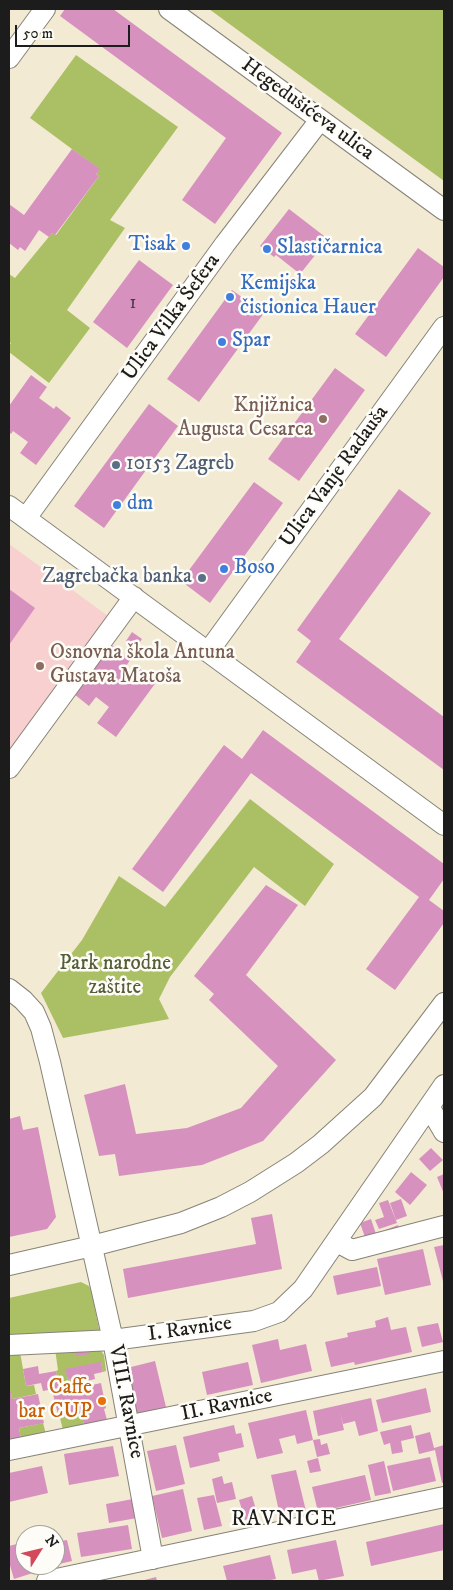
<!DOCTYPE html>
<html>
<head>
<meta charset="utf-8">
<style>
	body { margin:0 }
	#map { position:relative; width:453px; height:1590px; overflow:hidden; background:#f2ead2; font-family:"IM FELL DW Pica",serif }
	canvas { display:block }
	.frame { position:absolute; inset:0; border:10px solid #1c1c1c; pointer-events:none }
	.north { position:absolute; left:15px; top:1525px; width:50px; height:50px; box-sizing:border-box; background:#fdfcf7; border:1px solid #a3a29f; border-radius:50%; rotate:54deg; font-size:14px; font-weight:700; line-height:20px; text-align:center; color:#1c1c1c }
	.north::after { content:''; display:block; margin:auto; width:18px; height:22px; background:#d1495b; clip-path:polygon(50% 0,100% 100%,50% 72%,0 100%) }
	.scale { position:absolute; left:15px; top:25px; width:115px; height:22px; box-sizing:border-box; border:2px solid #1c1c1c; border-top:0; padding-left:6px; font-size:15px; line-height:18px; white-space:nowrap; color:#1c1c1c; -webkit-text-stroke:4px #fdfcf7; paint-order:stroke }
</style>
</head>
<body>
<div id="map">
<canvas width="453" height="1590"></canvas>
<div class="frame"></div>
<div class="north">N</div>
<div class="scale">50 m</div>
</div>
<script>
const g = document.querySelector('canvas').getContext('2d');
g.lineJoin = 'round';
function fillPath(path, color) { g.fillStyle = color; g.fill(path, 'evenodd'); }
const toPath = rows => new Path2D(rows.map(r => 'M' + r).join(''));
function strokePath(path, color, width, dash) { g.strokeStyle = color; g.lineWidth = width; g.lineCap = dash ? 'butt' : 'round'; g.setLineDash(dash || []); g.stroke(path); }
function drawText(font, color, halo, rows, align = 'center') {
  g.font = font + ' "IM FELL DW Pica",serif'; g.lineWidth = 5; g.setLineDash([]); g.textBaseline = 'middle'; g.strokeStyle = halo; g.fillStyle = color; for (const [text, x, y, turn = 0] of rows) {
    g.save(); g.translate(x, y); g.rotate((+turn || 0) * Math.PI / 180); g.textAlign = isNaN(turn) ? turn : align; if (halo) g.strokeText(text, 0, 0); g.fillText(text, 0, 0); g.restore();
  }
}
const built = toPath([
	[9,544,108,616,9,754]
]);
const green = toPath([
	[209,9,444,9,444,181],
	[76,55,178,127,110,220,125,228,67,310,90,328,49,383,9,352,9,346,11,343,9,342,9,274,15,278,52,233,56,235,99,176,96,174,99,169,30,118],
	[250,799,334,864,305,906,254,867,170,977,159,999,169,1019,63,1038,41,993,82,940,119,876,165,907],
	[81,1282,89,1286,91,1290,100,1334,9,1340,9,1298],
	[99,1348,104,1355,106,1371,103,1372,101,1363,66,1370,68,1380,75,1379,77,1388,59,1392,56,1371,58,1370,55,1349],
	[20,1352,26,1386,34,1385,36,1394,12,1399,11,1393,9,1393,9,1353],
	[81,1413,84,1425,63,1430,60,1418],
	[43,1423,46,1434,21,1439,19,1428]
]);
const building = toPath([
	[65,9,113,9,282,133,215,224,182,200,226,138,60,16],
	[72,149,100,169,96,174,99,176,55,235,52,233,49,237,39,230,25,251,20,247,18,250,9,243,9,204,24,215],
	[289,209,328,239,300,274,276,255,274,257,260,246],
	[418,248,444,267,444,277,386,357,355,334],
	[139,260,173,285,127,348,93,322],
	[232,290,264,313,199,402,167,379],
	[335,368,365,390,299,481,268,459],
	[31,375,47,387,39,398,54,409,56,406,71,418,36,465,20,453,28,442,13,431,11,434,9,432,9,406],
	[149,404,178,426,104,528,74,506],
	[254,482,283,503,210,603,181,581],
	[399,489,431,513,339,639,444,717,444,770,296,662,311,641,297,630],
	[9,589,35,608,9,645],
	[132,632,142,639,136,648,126,641],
	[109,643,130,660,123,671,133,679,140,669,157,681,116,737,97,723,109,707,96,697,89,706,74,694],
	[263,730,444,864,444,879,429,900,444,911,444,923,395,990,366,969,419,897,251,773,163,892,132,869,224,745,242,759],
	[266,885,298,905,246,975,336,1060,263,1141,202,1165,119,1176,115,1154,99,1156,84,1095,125,1084,136,1134,187,1128,241,1108,278,1066,209,1000,214,994,194,976],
	[20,1116,23,1130,38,1127,56,1217,47,1229,9,1237,9,1119],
	[431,1148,443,1160,430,1171,419,1159],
	[411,1172,427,1185,410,1205,395,1192],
	[444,1174,444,1194,437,1177],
	[401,1199,407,1216,396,1220,390,1203],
	[388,1200,397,1223,379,1229,375,1220,384,1217,379,1203],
	[272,1214,282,1269,128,1298,123,1269,256,1244,251,1218],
	[371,1219,377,1237,366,1240,360,1223],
	[398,1225,401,1234,386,1240,383,1231],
	[444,1245,444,1285,434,1247],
	[423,1249,431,1285,385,1295,377,1259],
	[377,1267,381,1286,337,1295,333,1276],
	[388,1317,391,1330,406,1327,412,1352,355,1365,354,1362,331,1367,325,1342,348,1337,347,1333,376,1327,375,1321],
	[438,1323,443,1342,422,1347,417,1327],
	[278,1339,280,1350,306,1344,312,1371,261,1383,252,1345],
	[89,1348,90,1354,76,1356,75,1350],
	[155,1361,166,1407,137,1414,127,1368],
	[101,1362,103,1372,94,1374,95,1379,83,1382,83,1377,68,1380,65,1369],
	[248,1362,253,1385,207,1395,202,1372],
	[38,1366,39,1374,56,1371,59,1388,43,1391,41,1383,26,1386,23,1369],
	[101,1383,106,1408,104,1409,107,1420,84,1425,81,1413,59,1418,53,1394],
	[426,1388,431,1412,382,1423,376,1400],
	[11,1392,12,1399,38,1394,44,1423,19,1428,21,1439,9,1442,9,1393],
	[371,1398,378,1431,359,1436,355,1421,343,1424,340,1412,344,1430,318,1436,313,1411],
	[306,1410,313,1440,297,1444,295,1435,279,1439,283,1453,257,1459,248,1423],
	[234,1425,236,1434,241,1433,244,1447,218,1453,220,1461,190,1468,183,1437],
	[411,1425,414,1438,401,1441,403,1452,392,1454,390,1443,384,1445,380,1432],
	[430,1432,434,1448,444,1445,444,1482,442,1483,435,1450,419,1454,415,1436],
	[320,1439,321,1445,327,1443,330,1454,317,1457,313,1440],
	[176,1445,185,1484,156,1491,147,1451],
	[113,1446,119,1476,69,1485,64,1454],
	[430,1457,436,1481,393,1491,387,1466],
	[318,1458,321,1471,310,1473,307,1461],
	[384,1461,391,1493,375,1496,368,1465],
	[42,1466,48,1493,9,1502,9,1473],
	[296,1470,306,1511,280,1516,271,1475],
	[365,1475,371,1500,318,1512,312,1487],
	[222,1476,224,1484,232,1482,236,1499,217,1503,212,1479],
	[183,1489,192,1531,162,1538,152,1496],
	[214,1495,222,1526,204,1530,197,1498],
	[252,1496,258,1516,245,1520,239,1500],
	[133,1499,137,1518,109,1523,106,1504],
	[444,1524,444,1550,371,1566,366,1542],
	[128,1525,132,1549,81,1557,77,1533],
	[67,1540,72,1561,55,1565,55,1542],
	[336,1540,344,1576,319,1581,316,1569,292,1574,287,1550],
	[25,1542,25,1565,37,1565,39,1571,14,1579,9,1562,9,1546],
	[270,1555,276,1579,265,1581,227,1581,223,1566],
	[156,1577,157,1581,141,1581]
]);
const minor = toPath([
	[169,9,444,210],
	[9,58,45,9],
	[9,506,444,825],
	[26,518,225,244,320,120],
	[208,652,444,327],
	[9,768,134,597],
	[9,989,23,1000,34,1012,41,1028,50,1062,113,1340,153,1559],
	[430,1108,444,1132],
	[337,1242,352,1250,444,1226],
	[9,1265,92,1246,181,1223,221,1207,250,1192,296,1163,321,1144,373,1097,444,1003],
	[9,1345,113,1340,254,1321,279,1312,303,1289,444,1085],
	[9,1450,444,1361],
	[47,1581,444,1497]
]);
const markers = [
	[186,246,5,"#3f7fe0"],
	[267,249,5,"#3f7fe0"],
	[230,297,5,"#3f7fe0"],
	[222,342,5,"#3f7fe0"],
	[323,419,5,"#8d6e63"],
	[116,465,5,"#5c6f8a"],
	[117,505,5,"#3f7fe0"],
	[224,569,5,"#3f7fe0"],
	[202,578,5,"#5c6f8a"],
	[40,666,5,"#8d6e63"],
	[102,1401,5,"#e8710a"]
];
const numberNames = [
	["1",133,304]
];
const streetNames = [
	["Hegedušićeva ulica",307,110,36],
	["Ulica Vilka Šefera",172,318,-54],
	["Ulica Vanje Radauša",335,477,-54],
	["I. Ravnice",190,1330,-8],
	["VIII. Ravnice",125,1402,79],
	["II. Ravnice",227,1406,-12]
];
const shopNames = [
	["Tisak",176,246,"right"],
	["Slastičarnica",277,249],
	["Kemijska",240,285],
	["čistionica Hauer",240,309],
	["Spar",232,342],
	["dm",127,505],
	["Boso",234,569]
];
const educationNames = [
	["Knjižnica",313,407],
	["Augusta Cesarca",313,431],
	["Osnovna škola Antuna",50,654,"left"],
	["Gustava Matoša",50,678,"left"]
];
const serviceNames = [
	["10153 Zagreb",126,465],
	["Zagrebačka banka",192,578,"right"]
];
const parkNames = [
	["Park narodne",115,965],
	["zaštite",115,989]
];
const foodNames = [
	["Caffe",92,1389],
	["bar CUP",92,1413]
];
const neighbourhoodNames = [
	["RAVNICE",284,1520]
];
fillPath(built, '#f7d0cf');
fillPath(green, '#abc065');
fillPath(building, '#d791bf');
strokePath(minor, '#878377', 22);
strokePath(minor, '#fff', 20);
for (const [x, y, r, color] of markers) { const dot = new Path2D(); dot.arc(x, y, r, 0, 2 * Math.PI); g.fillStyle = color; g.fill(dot); strokePath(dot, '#fdfcf7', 2); }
drawText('19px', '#4b3945', null, numberNames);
drawText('21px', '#1c1c1c', '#fdfcf7', streetNames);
drawText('21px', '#366cbe', '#fdfcf7', shopNames, 'left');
drawText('21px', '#785e54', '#fdfcf7', educationNames, 'right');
drawText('21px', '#4e5e75', '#fdfcf7', serviceNames, 'left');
drawText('21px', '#555e39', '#fdfcf7', parkNames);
drawText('21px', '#c56008', '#fdfcf7', foodNames, 'right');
g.letterSpacing = '1px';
drawText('22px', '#1c1c1c', '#fdfcf7', neighbourhoodNames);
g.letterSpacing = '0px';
</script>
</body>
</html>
